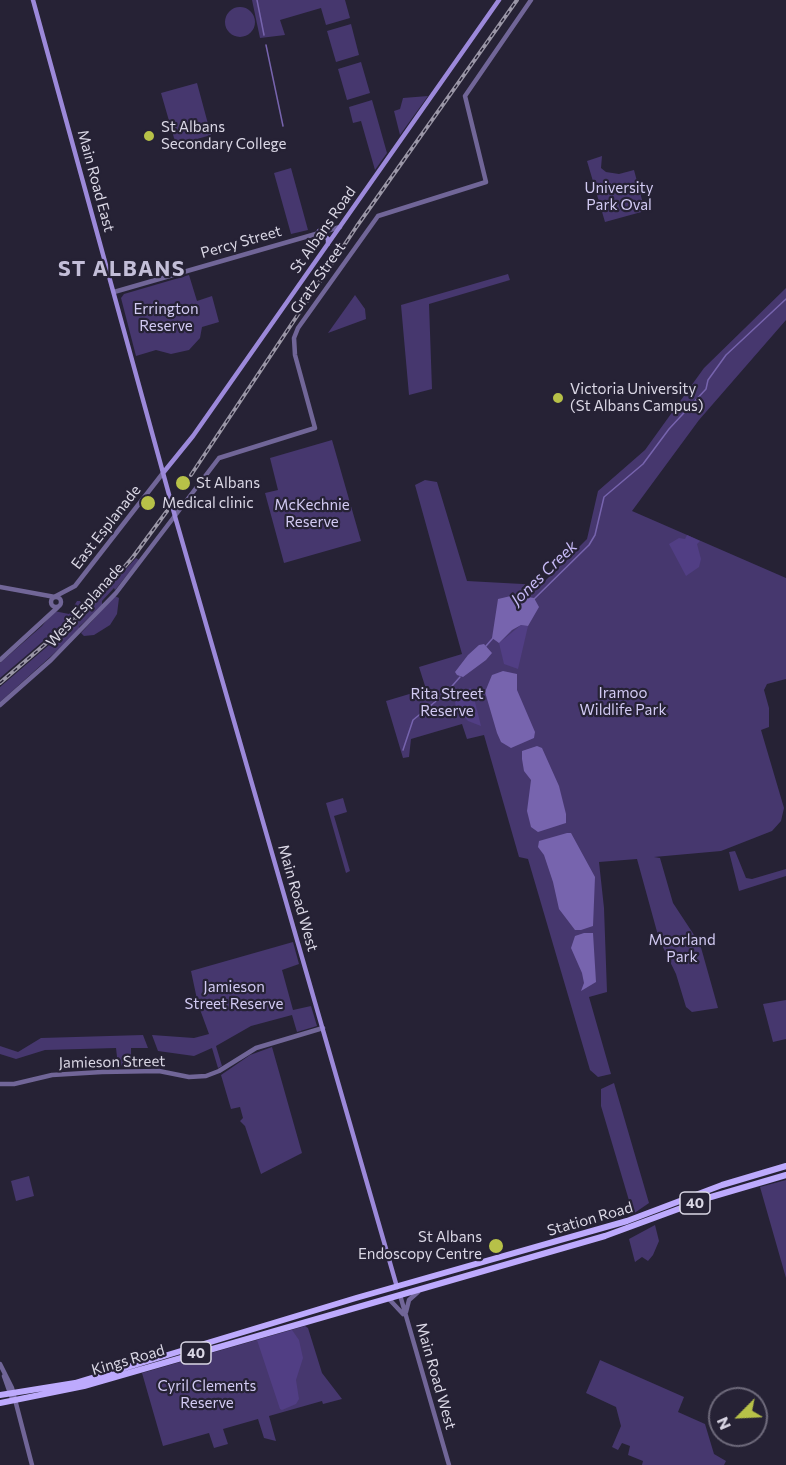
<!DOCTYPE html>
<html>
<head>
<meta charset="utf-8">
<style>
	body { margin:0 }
	#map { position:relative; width:786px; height:1465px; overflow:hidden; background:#262235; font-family:Commissioner,sans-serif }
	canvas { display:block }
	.north { position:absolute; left:708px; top:1387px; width:60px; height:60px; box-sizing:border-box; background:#262235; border:2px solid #6e6a7b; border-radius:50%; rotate:246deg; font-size:16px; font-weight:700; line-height:24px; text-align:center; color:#dad7e5 }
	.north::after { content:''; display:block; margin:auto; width:21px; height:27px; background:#b7c148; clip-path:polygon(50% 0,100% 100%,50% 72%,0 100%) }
</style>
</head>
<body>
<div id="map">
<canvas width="786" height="1465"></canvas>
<div class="north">N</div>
</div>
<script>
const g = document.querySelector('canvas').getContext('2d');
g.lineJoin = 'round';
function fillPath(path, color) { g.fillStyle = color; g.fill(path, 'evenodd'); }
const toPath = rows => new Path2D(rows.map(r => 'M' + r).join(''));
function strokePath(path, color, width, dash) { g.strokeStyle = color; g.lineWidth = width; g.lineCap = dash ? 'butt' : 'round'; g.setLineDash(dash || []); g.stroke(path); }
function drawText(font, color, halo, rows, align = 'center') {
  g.font = font + ' Commissioner,sans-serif'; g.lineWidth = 4.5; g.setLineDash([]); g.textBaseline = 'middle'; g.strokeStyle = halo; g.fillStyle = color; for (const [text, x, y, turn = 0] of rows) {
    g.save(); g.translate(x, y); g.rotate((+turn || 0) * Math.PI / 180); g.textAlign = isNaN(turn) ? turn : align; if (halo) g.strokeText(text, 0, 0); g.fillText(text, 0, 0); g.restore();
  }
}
const green = toPath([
	[252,0,345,0,350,18,326,25,321,8,280,20,285,35,260,38],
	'225 22a15 15 0 1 1 30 0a15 15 0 1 1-30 0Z',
	[351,24,359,55,336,62,327,31],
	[361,62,370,93,347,100,338,69],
	[197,83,211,135,176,145,161,93],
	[428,96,400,135,394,111,400,109,403,98],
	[372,100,387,153,375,170,361,121,353,123,349,107],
	[602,156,601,168,606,172,619,174,634,170,645,211,605,222,587,161],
	[291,168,308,230,291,234,274,173],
	[508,274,510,280,429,304,432,389,409,395,401,305],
	[189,275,197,301,212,296,219,322,202,327,200,338,189,350,171,354,156,350,136,356,121,298,124,294],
	[786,288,786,320,699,420,632,511,786,578,786,679,767,684,764,690,769,708,769,727,761,730,784,808,781,821,772,831,721,851,654,857,660,858,673,903,700,944,718,1008,692,1012,686,1007,676,974,659,939,637,859,599,862,604,908,607,992,589,997,611,1074,598,1077,590,1070,528,859,519,857,484,735,467,739,462,724,411,739,409,757,403,758,386,701,426,689,419,667,462,654,415,485,425,480,437,482,467,581,541,585,587,539,598,491,645,450,704,368],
	[355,295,365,309,366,319,328,333],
	[332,440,361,541,284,563,265,493,278,490,270,458],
	[136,558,139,560,115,590,114,588,102,601,102,606,79,627,79,631,0,702,0,687,84,615],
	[115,596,119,598,117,614,110,625,94,635,84,636,81,633],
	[77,601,80,601,83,607,0,678,0,663,42,626,54,611,69,614],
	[343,798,347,812,334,816,350,871,346,873,326,803],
	[735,851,746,878,752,879,786,869,786,876,739,891,729,852],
	[293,942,299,964,282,970,293,1010,311,1006,317,1026,297,1032,292,1015,251,1026,216,1046,222,1066,218,1068,212,1048,194,1056,158,1051,152,1035,194,1038,209,1034,198,1004,191,971],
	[786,1000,786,1039,773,1042,763,1004],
	[143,1035,148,1048,131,1048,131,1064,118,1066,116,1048,45,1050,16,1059,0,1054,0,1046,18,1052,41,1038],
	[272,1047,302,1153,261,1174,245,1126,240,1121,243,1118,240,1107,231,1109,221,1075,250,1055],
	[614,1083,649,1203,633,1214,601,1106,601,1089],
	[29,1176,34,1196,16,1201,11,1181],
	[786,1180,786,1278,760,1187],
	[655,1225,659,1241,653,1255,648,1261,642,1257,635,1262,629,1239],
	[305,1326,308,1328,322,1373,342,1399,323,1404,322,1401,269,1416,276,1441,264,1438,258,1419,223,1429,228,1444,214,1448,209,1433,163,1446,142,1373],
	[600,1360,684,1397,678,1412,705,1424,714,1454,726,1461,724,1465,642,1465,643,1461,628,1455,630,1446,622,1443,618,1450,612,1447,621,1426,616,1407,586,1393]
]);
const forest = toPath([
	[687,535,700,541,697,544,701,559,699,567,686,576,669,544,679,538,685,539],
	[521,625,528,626,518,669,504,664,499,643],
	[470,688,472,690,481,726,468,721,456,707,455,702],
	[292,1330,299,1340,303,1358,296,1380,299,1399,296,1404,282,1410,280,1409,257,1340]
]);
const water = toPath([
	[515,595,534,598,539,607,528,626,521,625,512,630,499,643,492,638,498,599],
	[484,644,492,653,486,660,463,677,457,675,455,672,468,655,479,645],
	[503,671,517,674,517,690,535,732,534,738,511,748,501,742,497,733,485,692,492,675],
	[537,746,542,748,559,786,566,814,566,823,538,832,531,827,527,811,531,780,524,771,522,759,522,751],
	[567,833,571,833,595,877,593,926,581,930,575,930,559,909,553,882,544,855,538,847,539,841],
	[584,933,593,933,596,982,581,991,584,983,582,973,571,948,575,936]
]);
const stream = toPath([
	[257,0,264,35],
	[266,45,283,126],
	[533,600,589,545,595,535,604,497,643,464,669,429,706,389,708,380,726,355,786,299],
	[486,646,493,638],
	[403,750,413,720,446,693,460,677]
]);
const tertiary = toPath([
	[114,292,340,227],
	[0,587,55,597],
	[56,596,75,586,163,473],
	'51 602a5 5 0 1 1 10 0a5 5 0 1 1-10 0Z',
	[0,660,58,607],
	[0,705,51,660,116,593,219,458,315,428,295,355,294,338,298,328,378,216,486,182,465,96,531,0],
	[0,1084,14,1084,52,1075,102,1072,159,1071,189,1077,206,1076,219,1071,256,1048,323,1028],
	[400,1295,449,1465],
	[389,1299,403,1314],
	[406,1312,409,1300,418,1292],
	[0,1364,12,1388,32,1465],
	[4,1376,11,1396]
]);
const secondary = toPath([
	[33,0,176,520,397,1287],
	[319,231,328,239,328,244],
	[163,473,193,436,499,0]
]);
const primary = toPath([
	[0,1395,75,1383,356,1298,627,1221,722,1185,786,1166],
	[0,1403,84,1386,605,1236,711,1197,786,1175]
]);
const rail = toPath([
	[191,475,357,226,517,0],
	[0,683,93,603,133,557,167,511]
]);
const markers = [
	[149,136,6,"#b7c148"],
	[558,398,6,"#b7c148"],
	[183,483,8,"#b7c148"],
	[148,503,8,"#b7c148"],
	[496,1246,8,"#b7c148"]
];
const shields = [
	[695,1203,30],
	[196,1353,30]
];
const shieldNames = [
	["40",695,1203],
	["40",196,1353]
];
const poiNames = [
	["St Albans",161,127],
	["Secondary College",161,144],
	["Victoria University",570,389],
	["(St Albans Campus)",570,406],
	["St Albans",196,483],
	["Medical clinic",162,503],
	["St Albans",482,1237,"right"],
	["Endoscopy Centre",482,1254,"right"]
];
const streetNames = [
	["Main Road East",96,181,75],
	["St Albans Road",323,230,-55],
	["Percy Street",241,242,-16],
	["Gratz Street",318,278,-55],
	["East Esplanade",106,527,-52],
	["West Esplanade",85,605,-48],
	["Main Road West",298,898,74],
	["Jamieson Street",112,1062,-1],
	["Station Road",590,1219,-16],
	["Kings Road",128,1360,-16],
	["Main Road West",436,1376,74]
];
const parkNames = [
	["University",619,188],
	["Park Oval",619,205],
	["Errington",166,309],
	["Reserve",166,326],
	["McKechnie",312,505],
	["Reserve",312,522],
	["Iramoo",623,693],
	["Wildlife Park",623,710],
	["Rita Street",447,694],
	["Reserve",447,711],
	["Moorland",682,940],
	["Park",682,957],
	["Jamieson",234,987],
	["Street Reserve",234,1004],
	["Cyril Clements",207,1386],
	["Reserve",207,1403]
];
const waterNames = [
	["Jones Creek",544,573,-44]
];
const districtNames = [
	["ST ALBANS",122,269]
];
fillPath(green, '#46376e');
fillPath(forest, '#513e84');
fillPath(water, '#7764ae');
strokePath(stream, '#7764ae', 1.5);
strokePath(tertiary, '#716698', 4.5);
strokePath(secondary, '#9c89da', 4.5);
strokePath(primary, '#bdaafd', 6);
strokePath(rail, '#9a96a6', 4);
strokePath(rail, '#262235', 1.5, [4.5]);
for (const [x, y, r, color] of markers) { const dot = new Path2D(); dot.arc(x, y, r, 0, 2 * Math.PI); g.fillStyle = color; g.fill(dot); strokePath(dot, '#262235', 2); }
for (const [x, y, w] of shields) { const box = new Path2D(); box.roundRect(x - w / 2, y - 11, w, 22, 4.5); g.fillStyle = '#262235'; g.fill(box); strokePath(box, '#dad7e5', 1.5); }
drawText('bold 14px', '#dad7e5', null, shieldNames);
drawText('15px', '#dad7e5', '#262235', poiNames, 'left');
drawText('15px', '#dad7e5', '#262235', streetNames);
drawText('15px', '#d2caf3', '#262235', parkNames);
drawText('italic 16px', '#c7baf7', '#262235', waterNames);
g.letterSpacing = '1.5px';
drawText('bold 21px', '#c3bed8', '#262235', districtNames);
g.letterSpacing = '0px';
</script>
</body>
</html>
